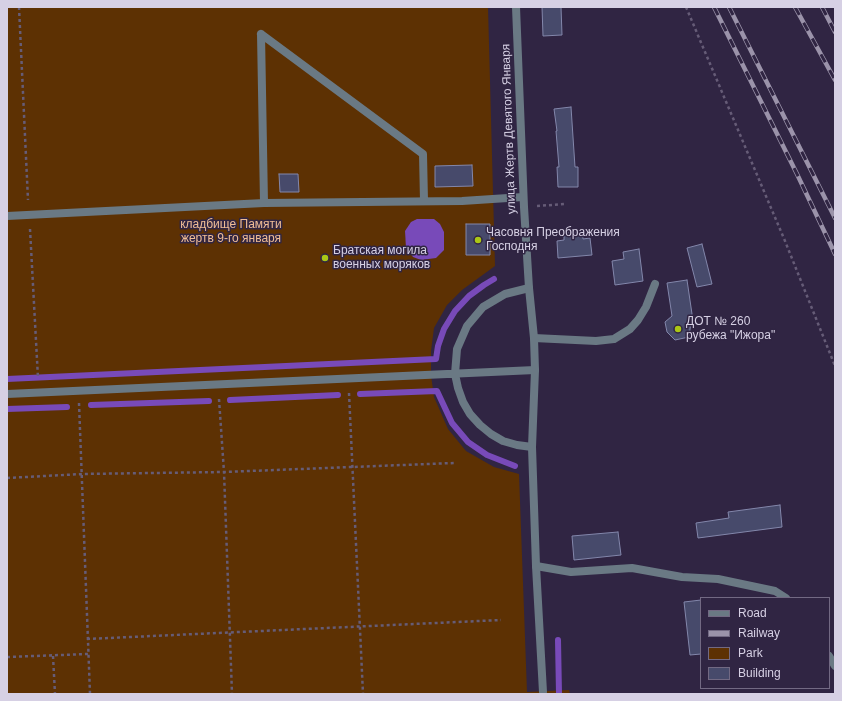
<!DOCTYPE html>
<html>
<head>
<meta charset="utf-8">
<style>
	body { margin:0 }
	#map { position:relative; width:842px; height:701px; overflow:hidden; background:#302543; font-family:Arial,sans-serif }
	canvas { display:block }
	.frame { position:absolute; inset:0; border:8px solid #d6d0e4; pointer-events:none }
	.legend { position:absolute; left:700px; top:597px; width:130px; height:92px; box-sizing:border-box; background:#302543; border:1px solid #726983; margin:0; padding:5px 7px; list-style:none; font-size:12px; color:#d6d0e4 }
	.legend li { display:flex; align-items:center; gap:8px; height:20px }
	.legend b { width:20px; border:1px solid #726983 }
</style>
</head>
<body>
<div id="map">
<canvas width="842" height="701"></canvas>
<div class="frame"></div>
<ul class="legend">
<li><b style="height:5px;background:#6a7984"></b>Road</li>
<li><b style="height:5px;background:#9b93aa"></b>Railway</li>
<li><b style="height:11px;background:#5d3103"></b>Park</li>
<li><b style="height:11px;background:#474a6b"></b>Building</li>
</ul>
</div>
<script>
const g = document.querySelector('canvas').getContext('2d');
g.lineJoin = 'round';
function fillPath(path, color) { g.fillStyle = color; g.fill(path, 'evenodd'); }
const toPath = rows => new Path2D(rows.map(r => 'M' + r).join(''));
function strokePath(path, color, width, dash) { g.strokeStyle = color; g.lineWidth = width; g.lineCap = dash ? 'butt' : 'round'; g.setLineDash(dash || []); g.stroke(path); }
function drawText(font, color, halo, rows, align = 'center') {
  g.font = font + ' Arial,sans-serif'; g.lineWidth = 3; g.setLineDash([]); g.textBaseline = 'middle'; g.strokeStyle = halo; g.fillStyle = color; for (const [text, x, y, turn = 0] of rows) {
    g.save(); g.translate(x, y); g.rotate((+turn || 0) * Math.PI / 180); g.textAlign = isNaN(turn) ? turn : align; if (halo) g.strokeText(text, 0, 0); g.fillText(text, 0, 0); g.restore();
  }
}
const green = toPath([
	[7,7,488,7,495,266,462,290,447,305,434,328,431,351,431,375,434,397,448,429,466,451,494,467,519,474,527,692,569,690,570,694,7,694]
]);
const water = toPath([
	[417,219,434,219,440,224,444,232,444,250,436,258,421,260,413,257,406,248,405,231,411,222]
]);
const stream = toPath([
	[7,379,436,359,438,346,444,329,455,311,469,296,484,285,494,279],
	[360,394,437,391,452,423,468,442,487,455,515,466],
	[230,400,338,395],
	[91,405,209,401],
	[7,409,67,407],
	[558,640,559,694]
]);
const building = toPath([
	[542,7,561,7,562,35,543,36,542,7],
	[571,107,575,167,578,167,578,187,558,187,557,167,559,167,556,131,557,131,554,109,571,107],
	[472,165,473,186,435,187,435,166,472,165],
	[279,174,298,174,299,192,280,192,279,174],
	[466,224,490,224,490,255,466,255,466,224],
	[583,232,583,239,590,238,592,255,558,258,557,241,564,240,564,233,583,232],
	[702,244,712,284,697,287,687,248,702,244],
	[639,249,643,281,615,285,612,261,624,259,623,252,639,249],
	[687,280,692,314,689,337,675,340,667,332,665,322,672,316,667,283,687,280],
	[780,505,782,527,698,538,696,523,729,518,728,512,780,505],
	[618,532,621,555,574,560,572,536,618,532],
	[701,600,701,654,690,655,684,602,701,600]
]);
const path = toPath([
	[19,7,28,200],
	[686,7,785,241,835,366],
	[537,206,565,204],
	[30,229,38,378],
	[349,393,363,694],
	[219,399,224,472,232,694],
	[79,403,90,694],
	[7,478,82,474,224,472,454,463],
	[87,639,501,620],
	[53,656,55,694],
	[7,657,88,654]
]);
const service = toPath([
	[261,34,423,154,424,201],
	[261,34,264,203],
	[7,216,264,203,462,201,523,197],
	[529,288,505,294,483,307,467,326,457,349,455,374,458,388,463,402,470,414,480,425,491,434,503,441,517,445,532,447],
	[534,338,596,341,614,339,630,329,638,320,646,307,655,284],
	[7,394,535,370],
	[536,566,571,572,632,568,682,577,718,579,775,591,786,598],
	[829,656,835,666]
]);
const minor = toPath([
	[516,7,524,207,529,288,534,338,535,370,532,447,536,566,543,692]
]);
const rail = toPath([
	[714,7,797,174,835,254],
	[729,7,835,218],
	[795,7,835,80],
	[822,7,835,32]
]);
const markers = [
	[478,240,4,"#abc716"],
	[325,258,4,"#abc716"],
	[678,329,4,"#abc716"]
];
const streetNames = [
	["улица Жертв Девятого Января",509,129,-92]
];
const parkNames = [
	["кладбище Памяти",231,225],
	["жертв 9-го января",231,239]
];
const poiNames = [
	["Часовня Преображения",486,233],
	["Господня",486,247],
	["Братская могила",333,251],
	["военных моряков",333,265],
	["ДОТ № 260",686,322],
	["рубежа \"Ижора\"",686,336]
];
fillPath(green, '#5d3103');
fillPath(water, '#784ab9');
strokePath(stream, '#784ab9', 6);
fillPath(building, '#474a6b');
strokePath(building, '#8387ab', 1);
strokePath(path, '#665c77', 2.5, [3, 3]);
strokePath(service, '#6a7984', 8);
strokePath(minor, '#6a7984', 8);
strokePath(rail, '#9b93aa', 4.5);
strokePath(rail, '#302543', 3, [9]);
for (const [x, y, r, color] of markers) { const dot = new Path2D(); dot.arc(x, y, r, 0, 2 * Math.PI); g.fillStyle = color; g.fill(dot); strokePath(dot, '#302543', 1.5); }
drawText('12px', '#d6d0e4', '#302543', streetNames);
drawText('12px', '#f0bd95', '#302543', parkNames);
drawText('12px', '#d6d0e4', '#302543', poiNames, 'left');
</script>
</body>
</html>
